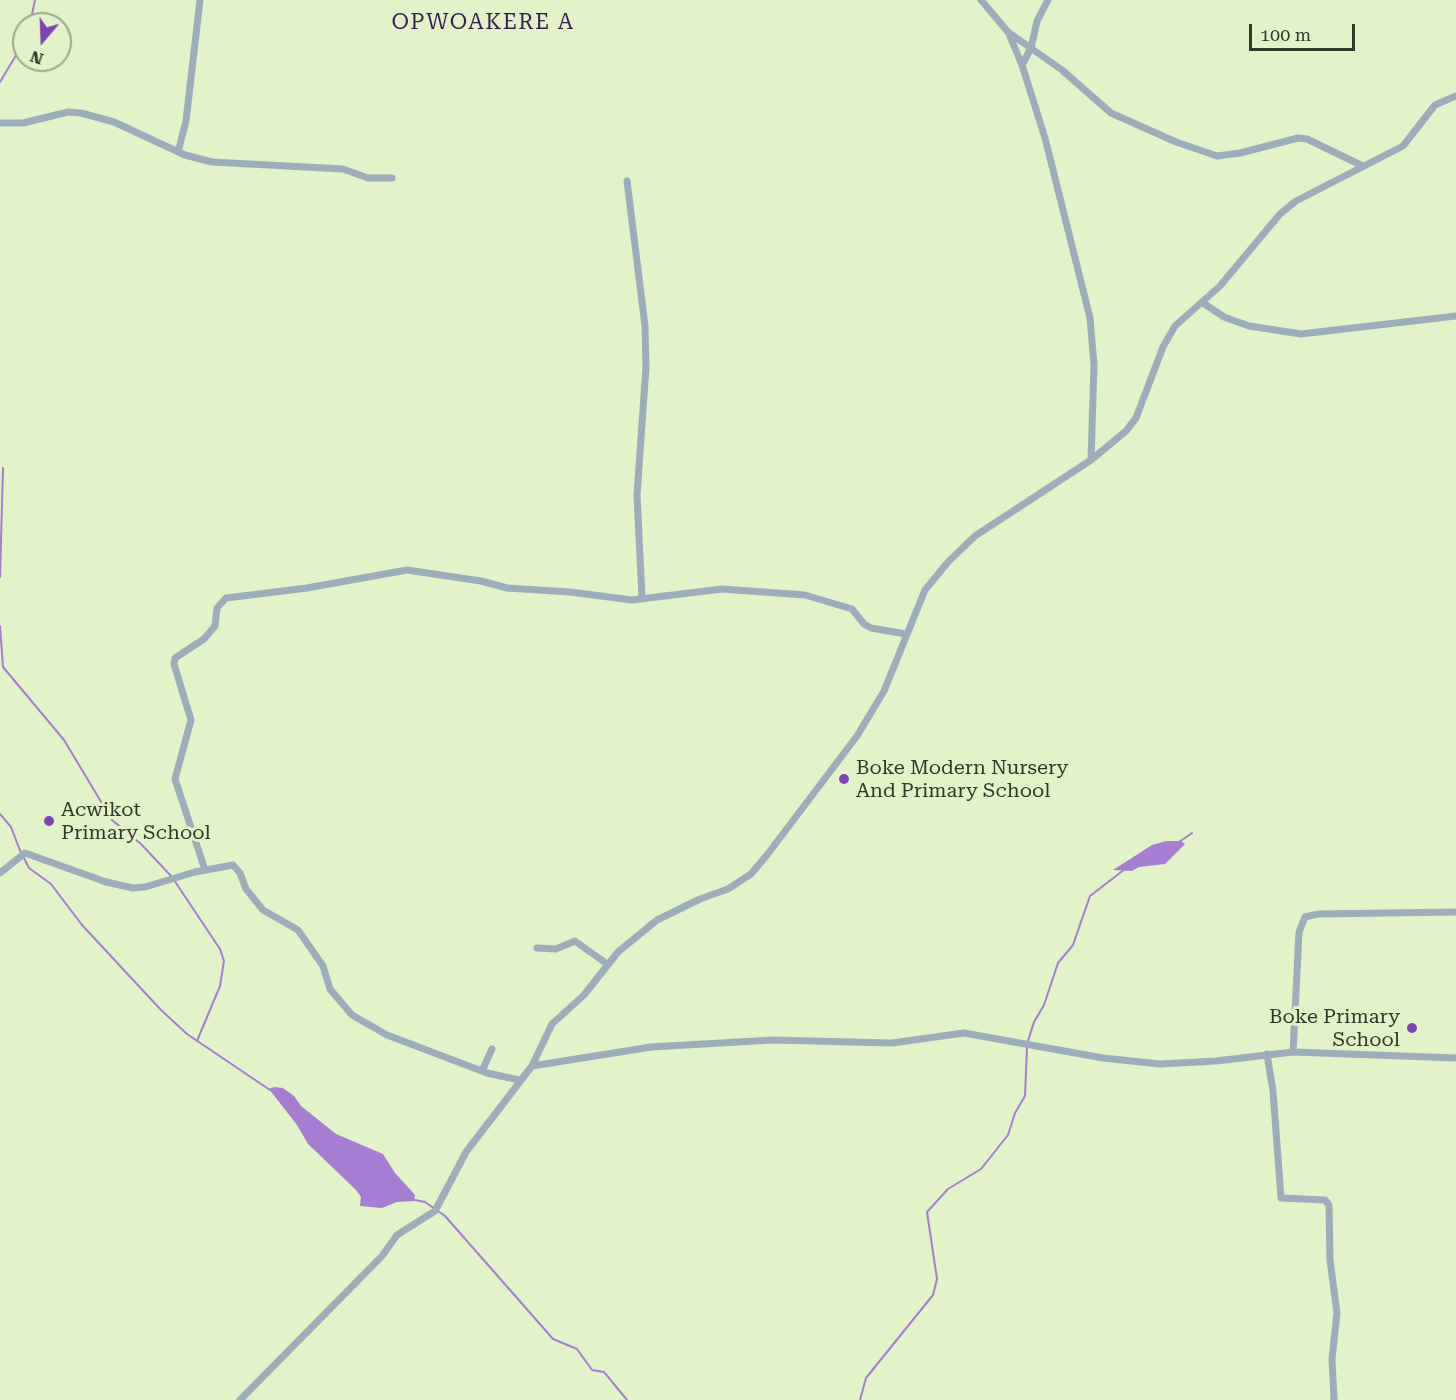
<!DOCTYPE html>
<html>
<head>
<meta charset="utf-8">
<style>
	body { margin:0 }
	#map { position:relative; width:1456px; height:1400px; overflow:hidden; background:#e1f3c7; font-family:"Roboto Serif",serif }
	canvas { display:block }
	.north { position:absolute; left:12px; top:12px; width:60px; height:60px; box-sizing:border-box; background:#e1f3c7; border:2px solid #9ba887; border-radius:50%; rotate:199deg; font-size:16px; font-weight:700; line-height:24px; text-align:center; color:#313827 }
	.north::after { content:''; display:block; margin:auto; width:21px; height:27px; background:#8042b7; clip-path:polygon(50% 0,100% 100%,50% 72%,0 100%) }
	.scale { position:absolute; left:1249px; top:24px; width:106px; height:27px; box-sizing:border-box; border:3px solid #313827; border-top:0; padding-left:8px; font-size:18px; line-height:21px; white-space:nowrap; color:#313827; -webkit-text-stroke:4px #e1f3c7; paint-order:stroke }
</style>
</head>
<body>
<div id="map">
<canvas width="1456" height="1400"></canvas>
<div class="north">N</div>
<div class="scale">100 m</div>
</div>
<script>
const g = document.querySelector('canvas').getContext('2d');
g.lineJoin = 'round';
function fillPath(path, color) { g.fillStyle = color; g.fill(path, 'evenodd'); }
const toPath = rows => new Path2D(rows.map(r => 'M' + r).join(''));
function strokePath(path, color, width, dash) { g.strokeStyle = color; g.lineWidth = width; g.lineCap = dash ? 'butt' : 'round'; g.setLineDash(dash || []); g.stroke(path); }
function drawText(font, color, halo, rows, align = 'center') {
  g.font = font + ' "Roboto Serif",serif'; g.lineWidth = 6; g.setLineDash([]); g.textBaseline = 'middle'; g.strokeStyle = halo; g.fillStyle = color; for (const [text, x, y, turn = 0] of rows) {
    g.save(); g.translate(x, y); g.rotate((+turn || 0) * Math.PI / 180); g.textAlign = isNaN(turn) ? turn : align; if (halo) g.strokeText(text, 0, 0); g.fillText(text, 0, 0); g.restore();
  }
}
const water = toPath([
	[1166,841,1181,841,1185,844,1165,864,1139,867,1132,871,1113,870,1152,845],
	[274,1087,283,1088,294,1096,301,1106,336,1134,383,1154,395,1173,415,1195,414,1201,397,1202,382,1208,360,1206,361,1197,356,1190,308,1144,297,1125,269,1089]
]);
const stream = toPath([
	[30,24,35,0],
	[0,82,24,42],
	[0,577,3,468],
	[0,626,3,667,64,740,112,820,141,844,172,877,220,949,224,961,220,986,197,1041],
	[0,814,11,827,21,853],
	[1179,842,1192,833],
	[24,858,29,868,51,884,82,925,161,1010,187,1034,270,1090],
	[1028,1041,1034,1022,1044,1005,1058,963,1073,945,1090,896,1125,869],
	[410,1199,425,1202,445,1216,553,1339,577,1349,592,1370,604,1372,627,1400],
	[860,1400,866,1378,933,1295,937,1279,927,1212,948,1189,981,1169,1008,1135,1015,1113,1025,1096,1027,1047]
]);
const minor = toPath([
	[981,0,1008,32,1062,70,1111,113,1176,142,1217,156,1240,153,1298,138,1307,139,1363,166],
	[1009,34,1022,65,1045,138,1090,318,1094,365,1091,460],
	[1022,65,1031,48,1037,21,1048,0],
	[0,123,23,123,68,112,81,113,114,122,185,155,212,162,343,169,368,178,392,178],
	[178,152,186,121,200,0],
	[627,181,645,326,646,367,637,495,642,598],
	[1203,303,1224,317,1249,326,1301,334,1456,316],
	[205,870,175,779,191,720,174,664,175,658,204,639,215,626,217,608,226,598,307,588,407,570,481,581,507,588,570,592,632,600,722,589,805,595,852,609,864,624,871,628,906,634],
	[0,873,25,853,106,882,133,888,145,887,195,872,233,865,240,873,246,889,263,910,298,930,323,966,330,989,352,1015,387,1035,487,1073,519,1080],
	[537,948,556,949,575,941,607,964],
	[1293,1052,1299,932,1305,917,1318,914,1456,912],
	[1267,1054,1273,1091,1281,1198,1325,1200,1329,1205,1330,1260,1337,1313,1332,1359,1334,1400],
	[532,1066,651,1047,773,1040,892,1043,964,1033,1103,1058,1160,1064,1216,1061,1293,1052,1456,1058],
	[482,1071,492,1049],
	[240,1400,382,1256,397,1235,435,1211,466,1152,532,1066,552,1024,584,995,618,952,657,920,700,899,728,889,751,874,767,855,857,736,884,691,925,590,948,562,975,536,1091,460,1126,431,1136,418,1163,347,1175,326,1220,286,1280,214,1296,201,1403,146,1435,105,1456,96]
]);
const markers = [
	[844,779,6,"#8042b7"],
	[49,821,6,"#8042b7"],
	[1412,1028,6,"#8042b7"]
];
const poiNames = [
	["Boke Modern Nursery",856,768],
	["And Primary School",856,791],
	["Acwikot",61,810],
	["Primary School",61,833],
	["Boke Primary",1400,1017,"right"],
	["School",1400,1040,"right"]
];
const quarterNames = [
	["OPWOAKERE A",483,23]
];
fillPath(water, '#a67dd2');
strokePath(stream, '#a67dd2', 2);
strokePath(minor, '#9dadbb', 7);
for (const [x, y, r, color] of markers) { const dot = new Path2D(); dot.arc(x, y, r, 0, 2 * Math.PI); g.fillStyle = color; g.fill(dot); strokePath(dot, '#e1f3c7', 2); }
drawText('20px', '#313827', '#e1f3c7', poiNames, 'left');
g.letterSpacing = '1.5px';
drawText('22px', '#391b54', '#e1f3c7', quarterNames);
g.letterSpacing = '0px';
</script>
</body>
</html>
